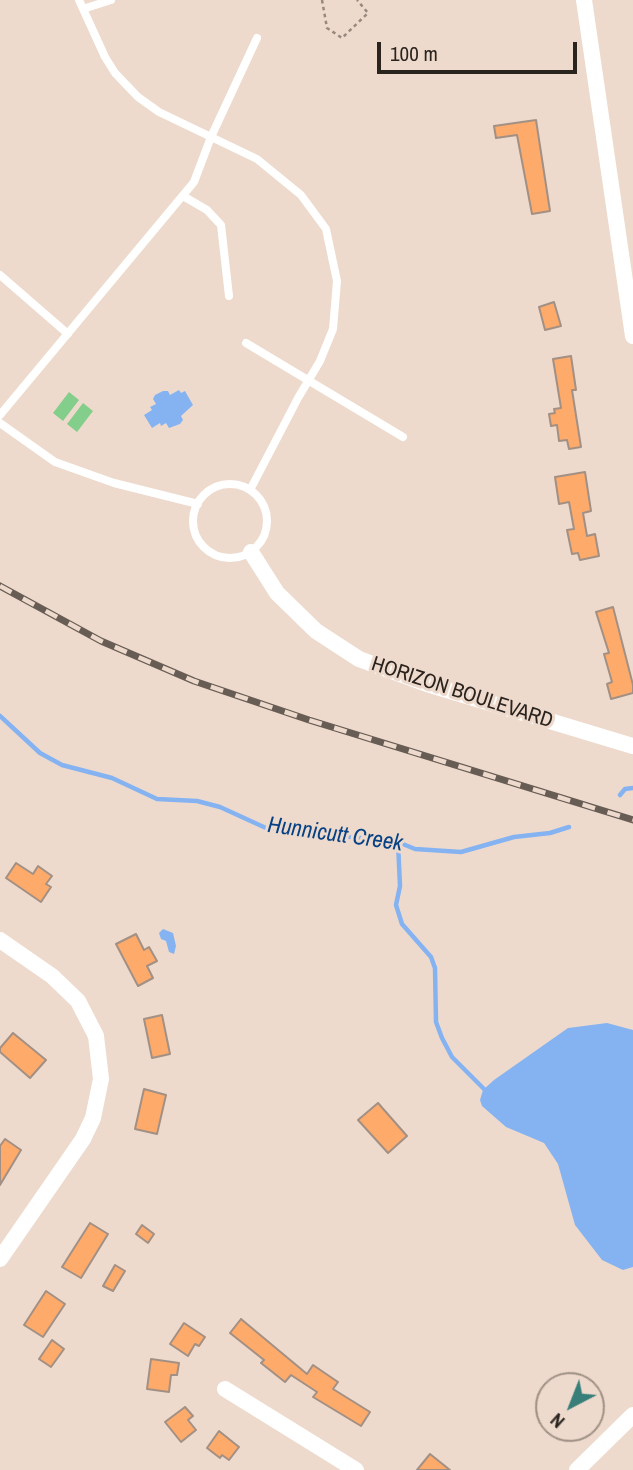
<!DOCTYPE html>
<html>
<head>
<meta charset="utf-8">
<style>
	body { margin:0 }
	#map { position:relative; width:633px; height:1470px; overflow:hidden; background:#eedacc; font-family:"Archivo Narrow",sans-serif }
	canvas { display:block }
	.north { position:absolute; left:535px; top:1372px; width:70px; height:70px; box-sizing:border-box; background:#eedacc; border:2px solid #a09186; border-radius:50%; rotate:222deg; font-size:19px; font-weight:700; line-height:28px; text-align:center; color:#2a231e }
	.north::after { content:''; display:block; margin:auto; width:24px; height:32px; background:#387f7a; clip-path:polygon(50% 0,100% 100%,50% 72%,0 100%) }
	.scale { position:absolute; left:377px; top:42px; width:200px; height:32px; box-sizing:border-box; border:4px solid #2a231e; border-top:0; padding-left:9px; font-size:21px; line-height:24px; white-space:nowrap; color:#2a231e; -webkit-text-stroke:5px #eedacc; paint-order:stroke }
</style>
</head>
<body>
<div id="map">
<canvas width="633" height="1470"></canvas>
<div class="north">N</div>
<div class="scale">100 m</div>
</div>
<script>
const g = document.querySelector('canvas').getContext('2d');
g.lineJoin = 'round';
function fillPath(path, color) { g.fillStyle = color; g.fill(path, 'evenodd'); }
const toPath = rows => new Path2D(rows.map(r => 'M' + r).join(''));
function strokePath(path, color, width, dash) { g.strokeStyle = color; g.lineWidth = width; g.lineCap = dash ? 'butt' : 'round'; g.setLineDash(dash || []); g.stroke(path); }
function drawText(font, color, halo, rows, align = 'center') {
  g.font = font + ' "Archivo Narrow",sans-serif'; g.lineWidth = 6; g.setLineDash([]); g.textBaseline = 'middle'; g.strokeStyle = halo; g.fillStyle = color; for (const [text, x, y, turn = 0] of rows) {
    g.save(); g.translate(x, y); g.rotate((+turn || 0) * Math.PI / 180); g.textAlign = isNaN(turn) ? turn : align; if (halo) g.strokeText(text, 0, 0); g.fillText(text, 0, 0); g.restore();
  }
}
const green = toPath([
	[69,392,79,400,63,421,53,413],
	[83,403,93,411,77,432,67,424]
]);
const water = toPath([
	[179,390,181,393,185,391,193,405,181,416,183,420,180,424,169,428,166,423,161,426,160,423,152,428,144,415,152,410,150,407,156,404,153,399,155,395,163,391,168,391,170,395],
	[163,929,173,933,176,946,174,954,169,952,166,941,161,939,159,933],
	[607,1023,633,1030,633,1267,623,1270,602,1260,575,1225,558,1164,544,1143,506,1127,482,1106,480,1100,483,1090,494,1080,568,1028]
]);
const stream = toPath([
	[0,716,40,753,62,765,112,778,157,799,197,801,220,807,266,828,398,842,415,849,461,852,514,837,550,833,569,827],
	[620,795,625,789,633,788],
	[398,842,400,886,396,905,402,924,431,957,435,968,436,1022,442,1038,452,1057,484,1089]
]);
const building = toPath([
	[536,120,550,211,532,214,517,135,496,138,494,126,536,120],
	[554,302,561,326,545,330,539,307,554,302],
	[571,356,576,390,572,390,581,447,569,449,567,440,559,441,557,425,551,426,549,414,555,413,554,409,561,408,553,359,571,356],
	[585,472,591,511,583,513,587,536,595,534,599,556,580,560,578,553,572,554,567,530,574,529,569,502,559,504,555,477,585,472],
	[613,607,633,685,633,693,611,699,607,684,612,682,604,654,609,653,596,612,613,607],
	[16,863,33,874,38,866,52,876,46,884,51,887,41,902,6,878,16,863],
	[136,934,144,950,149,947,157,961,147,966,153,978,138,986,116,944,136,934],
	[162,1015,170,1054,152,1058,144,1019,162,1015],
	[13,1033,46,1060,30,1078,0,1052,0,1048,13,1033],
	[144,1089,166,1095,157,1134,135,1129,144,1089],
	[378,1103,407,1136,388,1153,358,1120,378,1103],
	[5,1139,21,1150,0,1185,0,1146,5,1139],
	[90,1223,108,1234,81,1278,62,1267,90,1223],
	[142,1225,154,1234,148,1243,136,1234,142,1225],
	[115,1265,125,1271,113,1291,103,1286,115,1265],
	[46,1291,65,1304,43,1337,24,1325,46,1291],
	[241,1319,307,1374,313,1365,338,1382,333,1389,370,1412,361,1426,313,1397,317,1392,291,1375,285,1382,261,1363,264,1360,230,1333,241,1319],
	[184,1323,205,1337,199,1346,195,1344,188,1356,170,1344,184,1323],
	[52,1340,64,1349,51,1367,39,1359,52,1340],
	[151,1359,179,1363,177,1375,171,1375,169,1392,147,1389,151,1359],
	[185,1407,193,1416,188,1420,196,1430,181,1442,165,1422,185,1407],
	[219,1431,239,1447,229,1460,222,1455,220,1458,207,1448,219,1431],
	[430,1454,450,1470,417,1470,430,1454]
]);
const path = toPath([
	[322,0,327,28,342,38,368,13,357,0]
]);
const lane = toPath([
	[79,0,105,57,115,73,138,97,159,112,257,159,301,195,326,229,337,281,333,329,320,361,298,398,250,490],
	[83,9,111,0],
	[183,196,207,210,221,225,229,296],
	[0,275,68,334],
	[246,343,403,437],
	[0,415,194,182,211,137,257,38],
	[0,423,55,462,114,483,198,504],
	'193 521a37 37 0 1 1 74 0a37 37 0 1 1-74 0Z'
]);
const street = toPath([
	[584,0,633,336],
	[251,552,277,593,316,631,359,659,427,684,633,746],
	[0,940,52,976,78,1001,96,1036,101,1079,93,1118,83,1139,0,1259],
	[225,1389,356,1470],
	[577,1470,633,1415]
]);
const rail = toPath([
	[0,586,101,641,194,681,309,720,633,820]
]);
const streetNames = [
	["HORIZON BOULEVARD",462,693,18]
];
const waterNames = [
	["Hunnicutt Creek",335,835,8]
];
fillPath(green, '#83ce8a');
fillPath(water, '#85b3f1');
strokePath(stream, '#85b3f1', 4.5);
fillPath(building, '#feaa6a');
strokePath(building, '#a39084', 2);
strokePath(path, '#97897f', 2.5, [3.5, 3.5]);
strokePath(lane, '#fff', 8);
strokePath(street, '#fff', 16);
strokePath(rail, '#685d55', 7);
strokePath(rail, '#eedacc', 4.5, [13]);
drawText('21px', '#2a231e', '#eedacc', streetNames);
drawText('italic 23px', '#054184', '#eedacc', waterNames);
</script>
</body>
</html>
